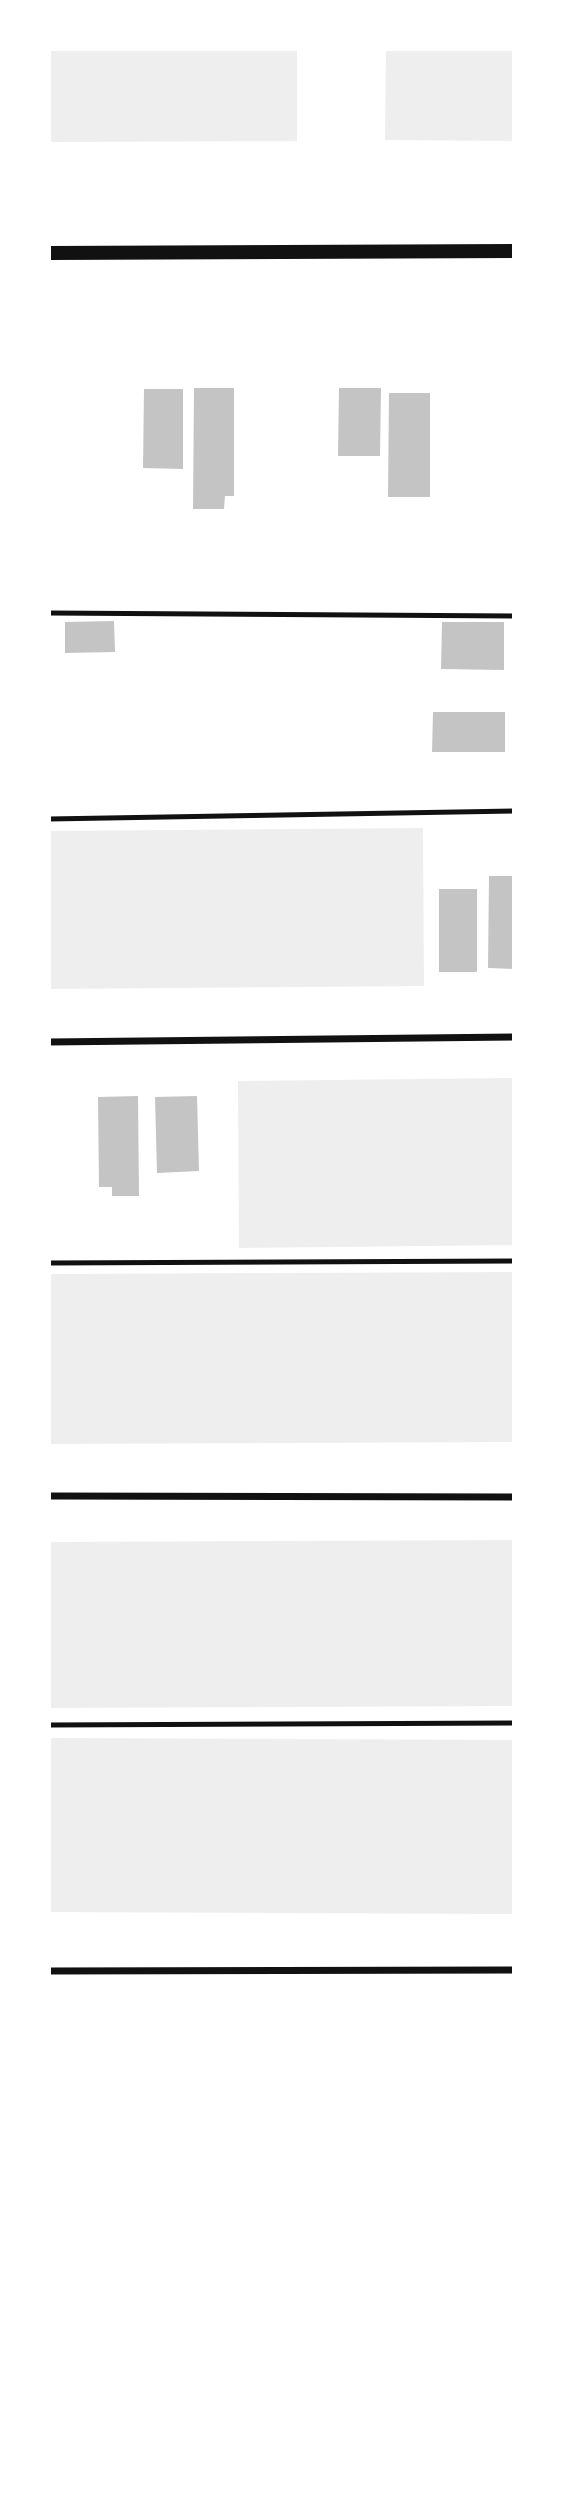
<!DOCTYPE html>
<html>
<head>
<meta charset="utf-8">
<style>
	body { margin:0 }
	#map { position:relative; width:563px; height:2505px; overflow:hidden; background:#fff; font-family:"Public Sans",sans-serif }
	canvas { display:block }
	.frame { position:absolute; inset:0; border:51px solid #fff; pointer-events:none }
</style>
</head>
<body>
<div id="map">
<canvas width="563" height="2505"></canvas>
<div class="frame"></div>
</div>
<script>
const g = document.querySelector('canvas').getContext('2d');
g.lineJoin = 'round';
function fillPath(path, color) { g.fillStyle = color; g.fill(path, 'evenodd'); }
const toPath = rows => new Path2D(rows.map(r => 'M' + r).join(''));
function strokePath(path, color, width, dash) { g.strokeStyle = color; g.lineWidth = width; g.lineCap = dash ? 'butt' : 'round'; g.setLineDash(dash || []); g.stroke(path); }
const green = toPath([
	[49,49,297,49,297,141,49,142],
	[386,49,514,49,514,141,385,140],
	[423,828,424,986,49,989,49,831],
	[514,1078,514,1245,239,1248,238,1081],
	[514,1272,514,1442,49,1444,49,1274],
	[514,1540,514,1706,49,1708,49,1542],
	[49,1738,514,1740,514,1914,49,1912]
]);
const building = toPath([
	[194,388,234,388,234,496,225,496,224,509,193,509],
	[339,388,381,388,380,456,338,456],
	[144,389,183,389,183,469,143,468],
	[389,393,430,393,430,497,388,497],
	[114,621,115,652,65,653,65,622],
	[442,622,504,622,504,670,441,669],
	[433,712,505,712,505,752,432,752],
	[489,876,514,876,514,969,488,968],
	[439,889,477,889,477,972,439,972],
	[138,1096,139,1196,112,1196,112,1187,99,1187,98,1097],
	[197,1096,199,1171,157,1173,155,1097]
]);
const service = toPath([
	[49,613,514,616],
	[49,819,514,811],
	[49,1263,514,1261],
	[49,1725,514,1723]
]);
const minor = toPath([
	[49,1042,514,1037],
	[49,1496,514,1497],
	[49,1971,514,1970]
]);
const secondary = toPath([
	[49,253,514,251]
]);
fillPath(green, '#eee');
fillPath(building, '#c4c4c4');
strokePath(service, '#111', 5);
strokePath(minor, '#111', 7);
strokePath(secondary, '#111', 14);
</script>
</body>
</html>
